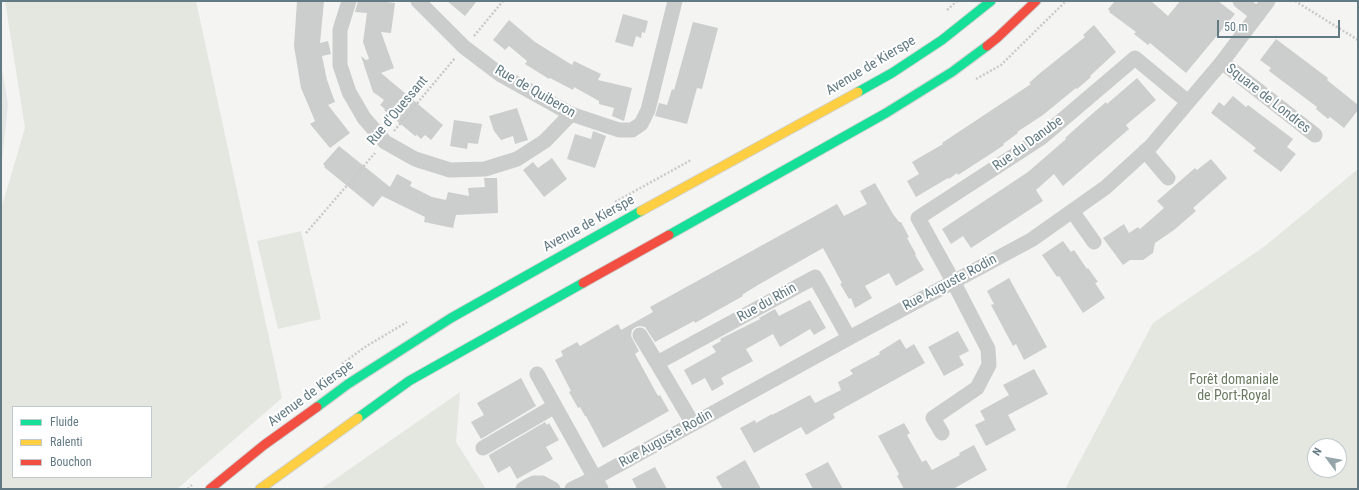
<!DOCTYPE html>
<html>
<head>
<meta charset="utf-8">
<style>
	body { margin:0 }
	#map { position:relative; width:1359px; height:490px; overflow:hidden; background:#f4f4f2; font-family:"Roboto Condensed",sans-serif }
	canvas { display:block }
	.frame { position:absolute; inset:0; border:2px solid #627a84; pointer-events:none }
	.legend { position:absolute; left:12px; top:406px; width:140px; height:72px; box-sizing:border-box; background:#fff; border:1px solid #c0cace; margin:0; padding:5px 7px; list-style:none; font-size:12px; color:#627a84 }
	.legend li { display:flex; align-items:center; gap:8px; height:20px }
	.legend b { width:20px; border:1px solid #c0cace }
	.north { position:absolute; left:1307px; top:438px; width:40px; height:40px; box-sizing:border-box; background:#fff; border:1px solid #c0cace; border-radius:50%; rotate:302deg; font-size:11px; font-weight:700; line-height:16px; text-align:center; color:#627a84 }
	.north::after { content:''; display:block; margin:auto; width:14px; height:18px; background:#95a5aa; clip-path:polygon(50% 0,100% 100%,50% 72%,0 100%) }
	.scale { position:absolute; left:1217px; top:20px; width:123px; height:18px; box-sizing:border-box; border:2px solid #627a84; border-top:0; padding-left:5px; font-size:12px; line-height:14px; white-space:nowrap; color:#627a84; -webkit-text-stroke:3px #fff; paint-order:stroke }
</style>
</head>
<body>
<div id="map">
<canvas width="1359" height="490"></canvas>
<div class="frame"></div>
<ul class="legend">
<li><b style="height:5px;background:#16e098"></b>Fluide</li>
<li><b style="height:5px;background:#ffcf43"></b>Ralenti</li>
<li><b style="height:5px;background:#f24e42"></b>Bouchon</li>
</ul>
<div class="north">N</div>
<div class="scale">50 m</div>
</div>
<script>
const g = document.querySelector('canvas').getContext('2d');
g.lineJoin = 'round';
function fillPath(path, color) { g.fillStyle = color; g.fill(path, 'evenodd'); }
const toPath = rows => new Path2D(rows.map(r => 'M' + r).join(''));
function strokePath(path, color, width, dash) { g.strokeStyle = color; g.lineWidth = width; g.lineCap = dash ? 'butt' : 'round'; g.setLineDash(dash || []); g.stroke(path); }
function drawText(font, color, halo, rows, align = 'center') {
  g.font = font + ' "Roboto Condensed",sans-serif'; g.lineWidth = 4; g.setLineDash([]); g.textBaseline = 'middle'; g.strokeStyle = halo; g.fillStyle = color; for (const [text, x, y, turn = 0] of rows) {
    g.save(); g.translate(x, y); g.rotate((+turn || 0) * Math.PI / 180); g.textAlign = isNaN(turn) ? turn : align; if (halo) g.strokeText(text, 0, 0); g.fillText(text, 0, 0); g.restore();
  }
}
const built = toPath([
	[1,63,8,104,1,171]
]);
const green = toPath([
	[5,1,196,1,282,398,177,489,1,489,1,209,25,128],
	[13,407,151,407,151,477,13,477],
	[1358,169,1358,489,1065,489,1153,323,1265,246],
	[1315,446,1339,446,1339,470,1315,470],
	[301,231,321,319,278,329,257,241],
	[460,392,456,442,486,489,321,489]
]);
const building = toPath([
	[297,1,324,1,320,43,328,41,331,54,322,56,327,80,335,102,328,105,350,133,330,148,310,124,315,121,301,88,294,46],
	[358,1,379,1,395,3,391,33,381,32,394,68,381,73,443,125,431,140,425,135,421,139,417,135,415,136,384,110,385,109,380,105,384,100,373,92,361,56,366,60,369,59,363,42,367,13,355,12],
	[447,1,477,1,465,16],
	[1115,1,1151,1,1168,16,1180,1,1218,1,1235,14,1186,73,1150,43,1148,45,1134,34,1136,32,1109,12,1110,11,1108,9],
	[623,14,648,21,645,33,642,32,641,38,636,36,633,47,615,42],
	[509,20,535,42,572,65,574,61,601,74,598,80,632,88,624,121,612,116,614,108,599,104,599,101,574,87,573,90,550,78,549,79,525,64,527,61,509,46,505,50,493,40],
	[693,22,718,28,702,89,697,88,687,124,655,116,659,103,667,105,672,89,674,90],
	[1094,25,1116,52,1090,76,1091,77,1077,89,1076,88,1043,115,1017,132,1018,133,1003,144,1004,145,989,155,958,175,957,173,949,179,948,178,916,197,907,181,919,174,912,162,943,144,942,143,954,135,1031,84,1029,83,1039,74,1085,37,1083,35],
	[1276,39,1328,78,1327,80,1358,105,1358,110,1344,128,1330,117,1328,119,1316,109,1317,107,1269,71,1271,68,1260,60],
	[1137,78,1156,100,1126,125,1129,129,1063,186,1054,174,1036,190,1043,201,971,248,963,236,951,244,942,229,1028,172,1066,139,1065,138,1092,114,1106,102,1107,104],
	[1233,96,1246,107,1248,105,1293,139,1287,147,1296,154,1281,172,1253,151,1256,148,1211,113,1219,102,1224,106],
	[517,108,528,140,515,144,513,136,501,140,494,131,489,116],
	[454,120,482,124,478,144,468,143,467,149,450,146],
	[593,131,606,136,595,168,567,159,575,134,591,139],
	[339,146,390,187,397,174,412,182,410,186,432,197,446,200,448,192,469,196,468,188,485,187,484,178,497,178,498,213,456,215,453,228,424,222,425,217,382,196,373,207,324,167,325,166,323,164],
	[552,158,567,179,544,197,523,170,533,162,538,168],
	[1211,159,1227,178,1193,208,1196,211,1174,230,1155,243,1153,253,1143,260,1130,260,1123,265,1103,238,1124,224,1129,233,1138,227,1140,229,1164,208,1157,201,1195,168,1197,170],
	[875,183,893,214,899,222,901,222,909,237,907,238,916,254,915,255,924,270,896,286,889,273,865,286,872,298,855,308,851,298,849,299,840,284,842,283,823,248,758,285,742,295,743,296,695,323,694,321,655,342,645,327,640,326,636,327,632,330,631,336,639,351,635,354,658,396,660,395,669,411,603,448,586,416,585,416,580,407,578,408,569,392,571,391,555,360,563,356,561,351,577,342,580,346,618,324,621,330,653,312,650,307,837,204,844,216,867,204,860,191],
	[1063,241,1071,252,1074,250,1087,269,1088,268,1098,282,1095,283,1105,298,1083,313,1059,276,1057,277,1042,255],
	[1009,278,1047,347,1024,360,1016,344,1013,346,991,305,994,304,987,291],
	[810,300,826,328,814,335,810,329,780,347,773,334,746,349,753,361,721,378,724,384,712,391,705,378,692,385,684,370,716,352,712,346,721,341,720,339,760,319,759,318,775,309,779,316],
	[958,331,969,351,959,356,964,365,944,376,928,347],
	[900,339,906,349,914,344,925,363,833,414,835,418,806,435,801,427,754,453,740,428,755,420,756,423,772,414,772,415,810,395,815,403,841,390,838,382,853,374,850,370,880,354,879,352],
	[1034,369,1048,394,1008,415,1016,430,986,446,975,425,985,420,980,411,1009,395,1003,385],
	[521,378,536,406,481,439,471,422,484,415,477,403],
	[545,422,547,425,549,423,559,440,546,447,553,459,517,479,510,466,498,473,489,456,489,455],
	[904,423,910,433,907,435,922,462,926,460,932,470,960,455,959,453,974,445,987,470,953,489,904,489,897,476,899,474,878,436],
	[745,460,761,489,723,489,716,477],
	[828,462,843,489,813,489,805,474],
	[655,467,667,489,637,489,632,479]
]);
const path = toPath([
	[1295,1,1358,40],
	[947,10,957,1],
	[474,36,503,1],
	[875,59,887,52],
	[976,79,1001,65,1066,1],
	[394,131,455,58],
	[615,202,691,160],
	[306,233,375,153],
	[342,364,365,347,407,322],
	[188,489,192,485]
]);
const street = toPath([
	[349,1,340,30,340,65,349,92,364,118,385,142,415,159,450,170,485,169,517,159,545,141,571,114],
	[418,1,464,47,501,75,571,114,619,130,632,130,641,124,648,110,675,1],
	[1240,1,1258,15],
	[1222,62,1315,135],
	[1145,151,1168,178],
	[1072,211,1094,242],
	[640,335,657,363],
	[537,374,601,489],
	[693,424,657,363,815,277,849,338],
	[942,433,933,418,977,388,989,365,988,349,953,281,918,218,1041,138,1135,58,1188,102],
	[483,448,555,406],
	[523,489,528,486,534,483,542,483,553,489],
	[572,489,595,478,849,338,1031,240,1106,187,1151,146,1222,62,1268,1]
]);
const fast = toPath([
	[858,92,892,73,942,40,991,1],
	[669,235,886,113,952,72,987,46],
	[317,407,348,384,451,318,641,211],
	[358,418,409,381,583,283]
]);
const slow = toPath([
	[641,211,858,92],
	[260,489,358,418]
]);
const jam = toPath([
	[987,46,997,38,1036,1],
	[583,283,669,235],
	[210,489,264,445,317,407]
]);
const streetNames = [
	["Avenue de Kierspe",871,66,-31],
	["Rue de Quiberon",535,92,30],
	["Square de Londres",1268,99,38],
	["Rue d'Ouessant",398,111,-50],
	["Rue du Danube",1028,144,-36],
	["Avenue de Kierspe",589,224,-29],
	["Rue Auguste Rodin",950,283,-28],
	["Rue du Rhin",767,303,-29],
	["Avenue de Kierspe",311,394,-36],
	["Rue Auguste Rodin",666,439,-29]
];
const parkNames = [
	["Forêt domaniale",1234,380],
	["de Port-Royal",1234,396]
];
fillPath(built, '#e4e5e5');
fillPath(green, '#e4e7e0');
fillPath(building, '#cccece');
strokePath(fast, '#d0d2d2', 11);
strokePath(slow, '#d0d2d2', 11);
strokePath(jam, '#d0d2d2', 11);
strokePath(path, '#cacacb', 2.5, [2, 2]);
strokePath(street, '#cbcdcd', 15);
strokePath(fast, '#16e098', 9);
strokePath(slow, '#ffcf43', 9);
strokePath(jam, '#f24e42', 9);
drawText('14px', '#627a84', '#fff', streetNames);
drawText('14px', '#6a7b62', '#fff', parkNames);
</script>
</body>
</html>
